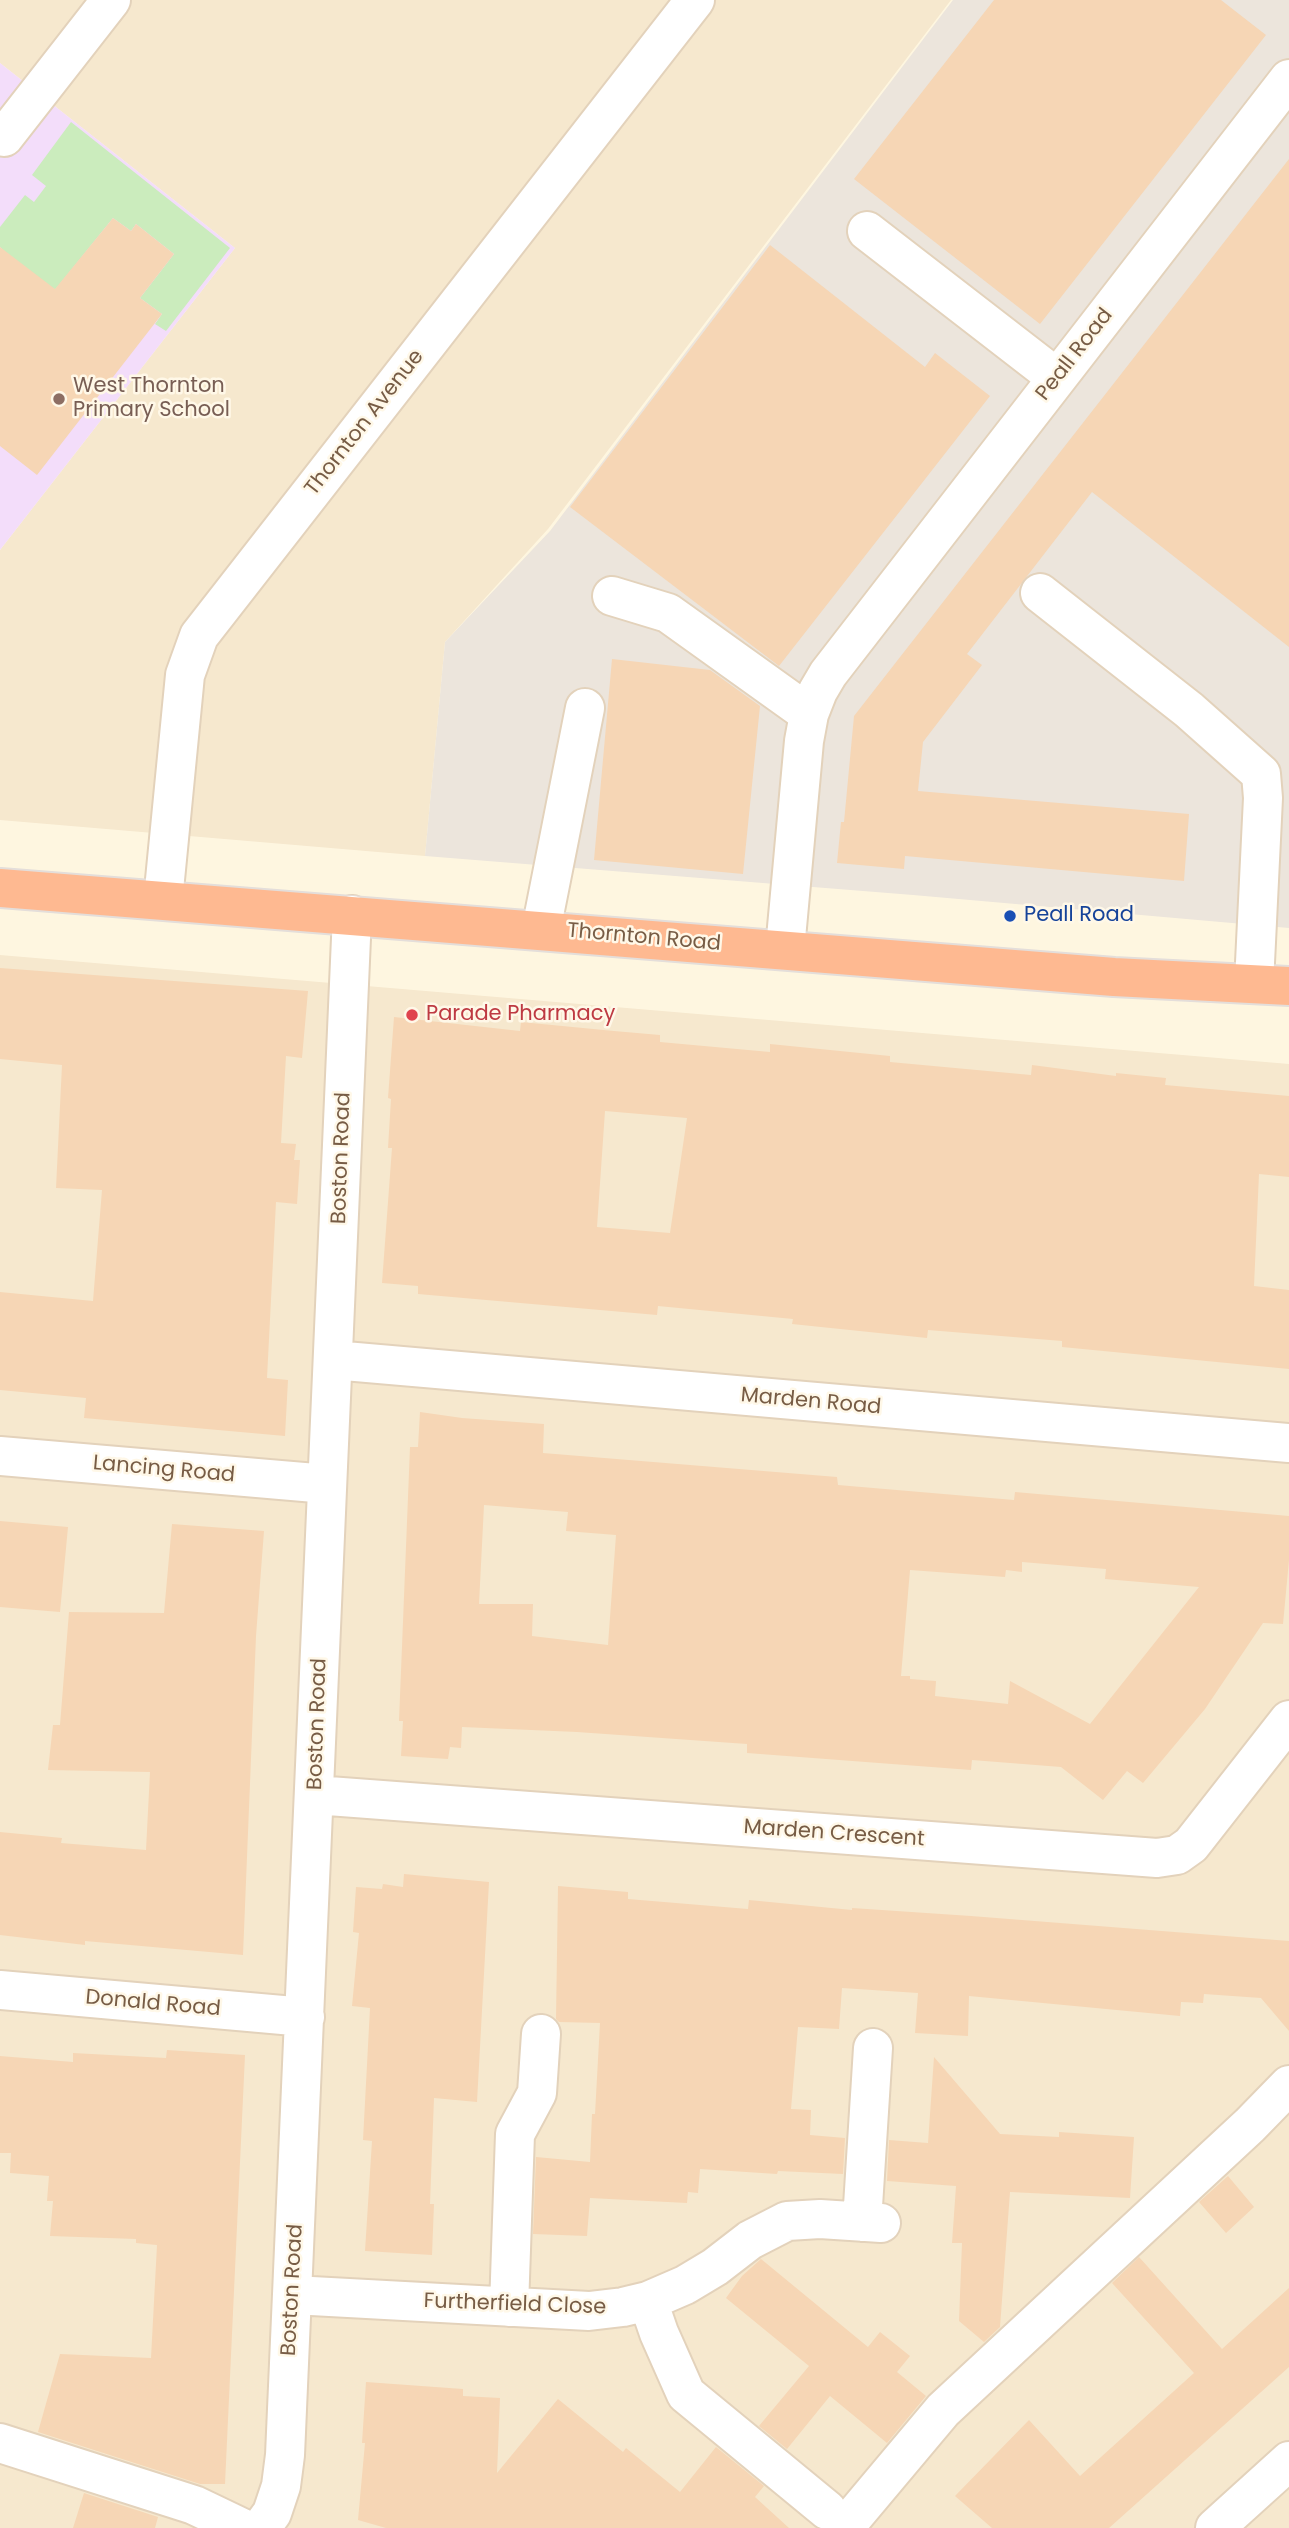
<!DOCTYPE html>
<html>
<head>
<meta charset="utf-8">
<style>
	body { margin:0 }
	canvas { display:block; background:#fef6e0 }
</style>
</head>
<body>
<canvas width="1289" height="2528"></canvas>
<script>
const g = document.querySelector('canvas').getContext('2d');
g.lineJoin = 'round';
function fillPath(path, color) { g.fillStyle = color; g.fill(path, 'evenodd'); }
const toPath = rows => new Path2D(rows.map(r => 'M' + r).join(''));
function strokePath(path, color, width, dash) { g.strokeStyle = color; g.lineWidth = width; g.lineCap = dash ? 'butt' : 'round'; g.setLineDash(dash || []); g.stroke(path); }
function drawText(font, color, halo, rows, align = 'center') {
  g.font = font + ' Poppins,sans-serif'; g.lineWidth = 5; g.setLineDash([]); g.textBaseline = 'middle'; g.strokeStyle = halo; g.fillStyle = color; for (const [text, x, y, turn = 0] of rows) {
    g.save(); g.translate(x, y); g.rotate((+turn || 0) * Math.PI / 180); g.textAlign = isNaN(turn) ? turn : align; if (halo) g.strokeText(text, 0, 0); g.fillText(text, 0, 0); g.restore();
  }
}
const residential = toPath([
	[0,0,951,0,548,529,445,642,425,856,0,820,0,550,235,248,0,63],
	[0,955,1289,1064,1289,2528,0,2528]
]);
const industrial = toPath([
	[953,0,1289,0,1289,928,913,895,425,856,445,642,550,531]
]);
const education = toPath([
	[0,63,235,248,0,550]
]);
const green = toPath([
	[71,122,230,248,166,331,155,324,162,314,140,298,174,254,136,224,131,231,113,218,50,296,0,247,0,227,25,195,34,202,46,186,32,175]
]);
const building = toPath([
	[994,0,1221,0,1266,35,1040,324,854,179],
	[1289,159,1289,647,1092,492,967,654,982,665,923,742,918,791,1189,814,1184,881,905,856,904,869,837,863,841,822,844,822,854,716],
	[113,218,131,231,136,224,174,254,140,298,162,314,37,475,0,446,0,247,55,289],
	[770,245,925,367,935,353,990,396,779,666,570,507],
	[612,659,710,670,760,706,743,874,594,860],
	[0,968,308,991,302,1058,286,1056,281,1143,296,1144,294,1160,300,1160,297,1204,276,1202,267,1378,288,1380,285,1436,84,1418,86,1398,0,1390,0,1292,93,1301,102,1190,56,1188,62,1065,0,1059],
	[394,1017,520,1031,521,1022,614,1031,660,1035,660,1042,770,1052,770,1044,890,1056,890,1062,1031,1075,1032,1065,1116,1076,1116,1073,1166,1078,1165,1085,1289,1096,1289,1177,1259,1174,1254,1286,1289,1290,1289,1369,1062,1347,1062,1341,928,1330,927,1338,792,1324,793,1319,658,1306,657,1315,418,1294,418,1286,382,1283,392,1148,388,1148,391,1099,388,1098],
	[605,1111,687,1118,670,1233,597,1227],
	[420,1412,462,1418,544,1424,543,1453,837,1477,838,1485,1014,1500,1015,1492,1289,1516,1289,1560,1283,1624,1263,1623,1205,1709,1143,1783,1127,1771,1103,1800,1061,1767,972,1760,971,1770,747,1753,747,1744,577,1732,462,1727,461,1748,450,1747,448,1759,401,1756,403,1721,399,1721,410,1447,418,1447],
	[484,1505,568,1512,566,1531,616,1535,608,1645,532,1636,533,1604,479,1604],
	[1022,1562,1106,1569,1105,1579,1199,1587,1090,1724,1010,1681,1008,1704,935,1696,936,1681,910,1679,910,1676,901,1676,910,1570,1005,1577,1006,1570,1022,1572],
	[0,1521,68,1527,60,1612,0,1607],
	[172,1524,264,1531,256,1636,243,1955,85,1941,85,1945,0,1935,0,1832,62,1838,61,1843,146,1850,150,1772,48,1770,53,1725,60,1725,69,1612,164,1613],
	[404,1874,489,1882,477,2102,434,2098,430,2204,434,2204,432,2255,365,2251,372,2141,363,2140,370,2008,352,2006,359,1933,353,1932,356,1887,382,1889,383,1884,403,1887],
	[558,1886,628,1892,628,1899,748,1909,749,1900,852,1910,852,1908,971,1916,1289,1941,1289,2031,1261,1998,1204,1994,1203,2003,1181,2002,1180,2016,969,1996,968,2036,915,2033,918,1993,842,1988,839,2029,798,2027,791,2109,811,2110,810,2135,845,2138,843,2174,778,2171,777,2174,700,2169,698,2193,688,2192,687,2203,590,2198,587,2236,533,2234,536,2157,590,2162,592,2114,595,2114,600,2023,559,2022,556,2019],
	[167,2050,245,2055,225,2484,200,2484,38,2432,60,2354,151,2358,157,2245,136,2243,136,2239,50,2236,53,2201,47,2201,49,2176,10,2173,11,2153,0,2153,0,2056,73,2062,73,2053,166,2058],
	[934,2057,1000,2134,1059,2137,1059,2132,1134,2137,1130,2198,1010,2192,1000,2327,984,2342,959,2321,962,2243,952,2243,956,2186,887,2181,889,2140,928,2143],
	[1228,2176,1254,2207,1226,2233,1199,2202],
	[1139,2257,1222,2349,1289,2288,1289,2367,1109,2528,992,2528,955,2496,1029,2420,1080,2476,1194,2373,1112,2283],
	[761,2259,868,2347,880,2332,910,2356,897,2372,926,2396,887,2443,830,2396,787,2449,759,2426,809,2366,726,2298,742,2276],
	[366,2382,463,2389,463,2396,500,2398,497,2473,558,2399,623,2452,626,2448,680,2492,716,2447,764,2486,755,2497,789,2528,386,2528,358,2520,365,2443,362,2443],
	[84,2493,158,2517,155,2528,73,2528]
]);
const minor = toPath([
	[0,133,4,137,111,0],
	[867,231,1057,378],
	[1040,593,1189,710,1261,774,1263,798,1254,983],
	[612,596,668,613,809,714],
	[163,900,185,675,199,636,695,0],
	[541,930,585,708],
	[785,949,804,741,809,714,818,691,828,674,1289,79],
	[333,1360,1289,1443],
	[0,1456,327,1484],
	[315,1795,1157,1858,1177,1855,1191,1845,1289,1720],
	[0,1990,305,2017],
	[862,2222,873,2048],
	[293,2295,589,2311,623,2307,648,2301,685,2285,715,2267,750,2240,787,2221,820,2219,881,2223],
	[648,2301,659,2333,686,2394,827,2510],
	[509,2307,515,2134,537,2093,541,2034],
	[0,2443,194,2505,242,2528],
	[261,2528,272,2513,281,2486,285,2455,352,915],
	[844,2528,943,2410,1250,2125,1289,2085],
	[1215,2528,1289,2461]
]);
const highway = toPath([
	[0,888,1114,977,1289,986]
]);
const markers = [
	[59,399,7,"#8d6e63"],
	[1010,916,7,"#1a4fb4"],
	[412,1015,7,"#e0444e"]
];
const streetNames = [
	["Peall Road",1075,355,-52],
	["Thornton Avenue",365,423,-52],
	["Thornton Road",644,938,5],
	["Boston Road",342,1158,-88],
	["Marden Road",811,1402,5],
	["Lancing Road",164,1470,5],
	["Boston Road",318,1724,-88],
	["Marden Crescent",834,1834,4],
	["Donald Road",153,2004,5],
	["Boston Road",293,2290,-87],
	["Furtherfield Close",515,2305,2]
];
const educationNames = [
	["West Thornton",73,387],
	["Primary School",73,411]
];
const transitNames = [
	["Peall Road",1024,916]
];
const healthNames = [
	["Parade Pharmacy",426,1015]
];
fillPath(residential, '#f6e8ce');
fillPath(industrial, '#ece5dc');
fillPath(education, '#f3ddfa');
fillPath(green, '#cbecbd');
fillPath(building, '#f6d6b5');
strokePath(minor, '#e3d2bb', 42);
strokePath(highway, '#e4deda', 42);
strokePath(minor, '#fff', 38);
strokePath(highway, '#feb991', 38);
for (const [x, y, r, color] of markers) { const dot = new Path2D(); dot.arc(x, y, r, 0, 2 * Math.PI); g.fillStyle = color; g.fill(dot); strokePath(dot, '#fff8e8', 2.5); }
drawText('21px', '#775c45', '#fff8e8', streetNames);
drawText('21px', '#785e54', '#fff8e8', educationNames, 'left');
drawText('21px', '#164399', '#fff8e8', transitNames, 'left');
drawText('21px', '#be3a42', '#fff8e8', healthNames, 'left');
</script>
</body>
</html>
